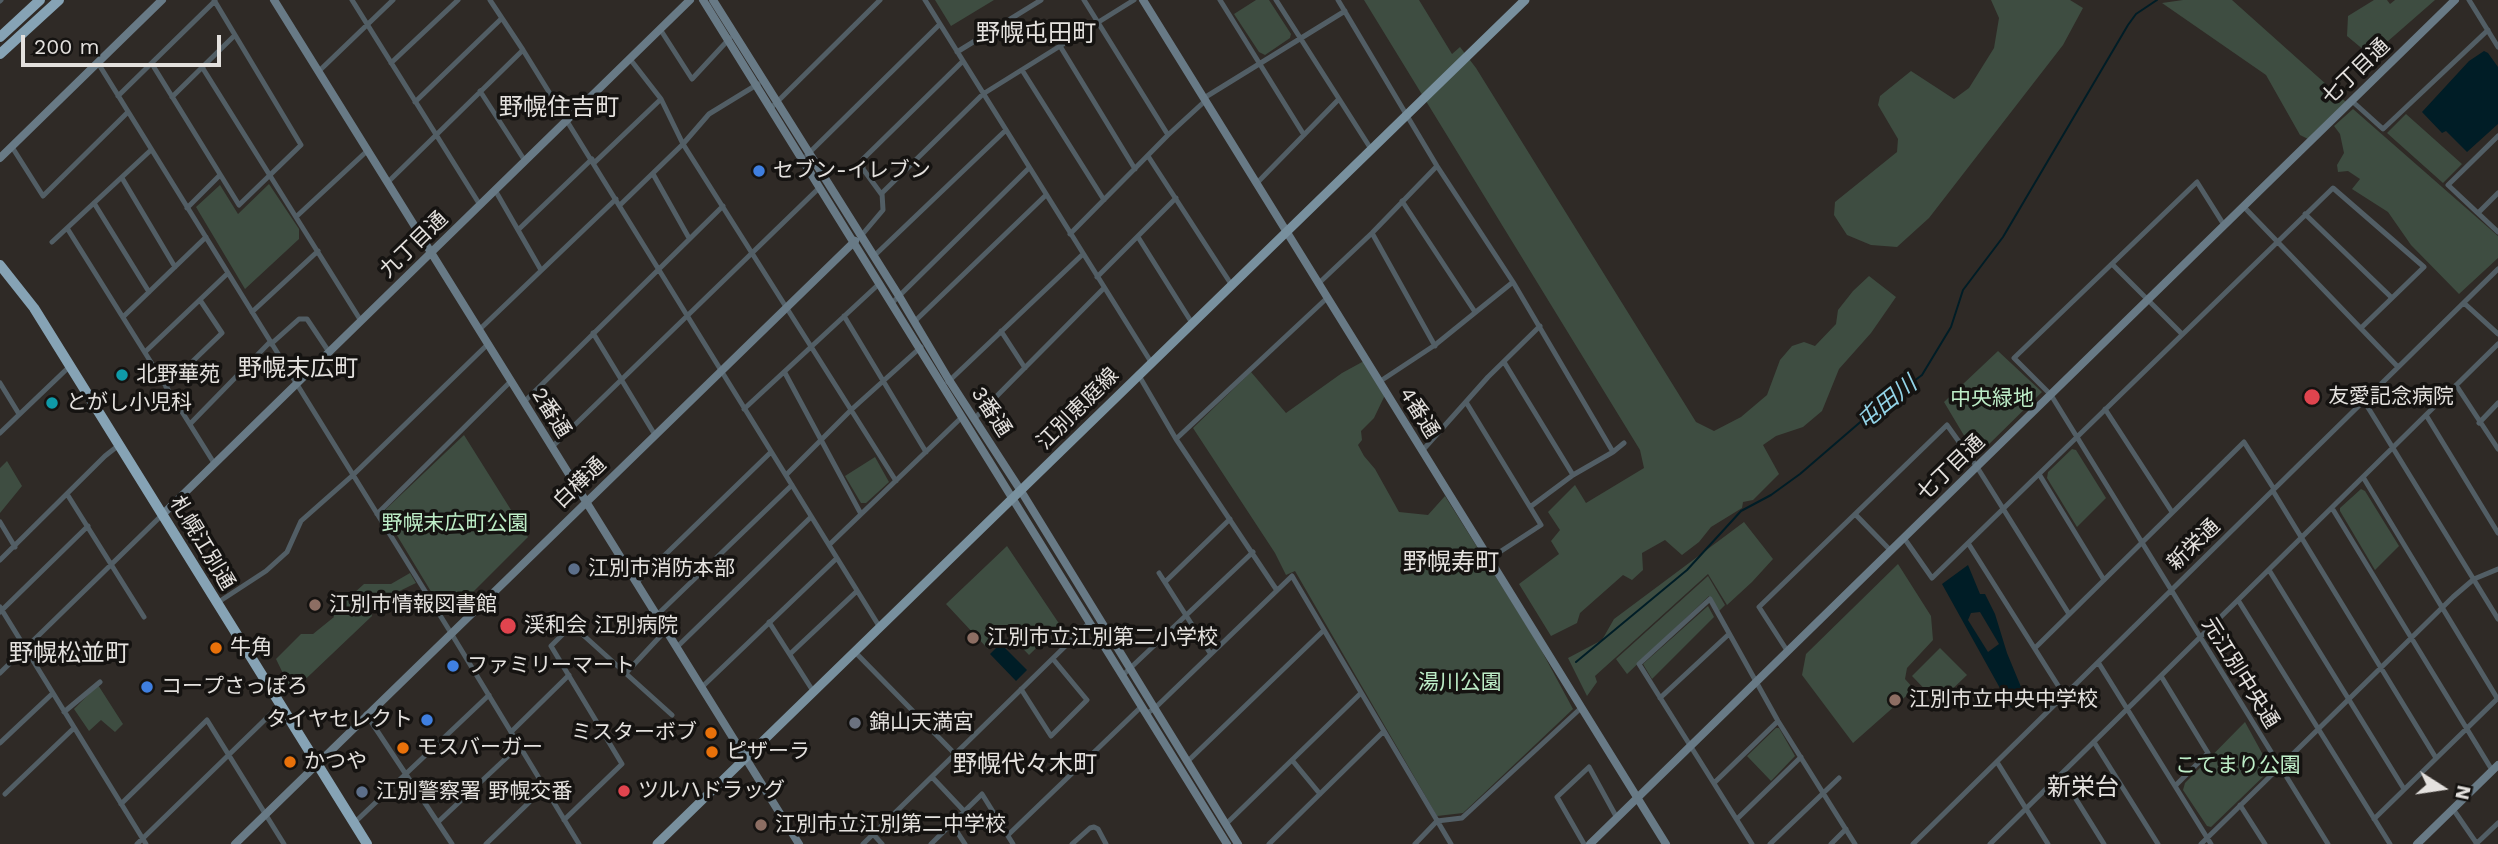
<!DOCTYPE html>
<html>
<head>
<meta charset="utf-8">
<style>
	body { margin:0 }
	#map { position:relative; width:2498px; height:844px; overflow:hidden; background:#2f2a26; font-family:"Work Sans",sans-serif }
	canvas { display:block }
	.north { position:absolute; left:2407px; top:753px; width:70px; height:70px; -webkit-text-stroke:5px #151311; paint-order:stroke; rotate:102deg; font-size:19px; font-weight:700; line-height:28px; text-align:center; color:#e4e1de }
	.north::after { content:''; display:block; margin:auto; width:24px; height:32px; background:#e4e1de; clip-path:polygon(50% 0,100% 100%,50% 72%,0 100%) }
	.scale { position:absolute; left:21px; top:35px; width:200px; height:32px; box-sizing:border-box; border:4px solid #e4e1de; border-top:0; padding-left:9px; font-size:21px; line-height:24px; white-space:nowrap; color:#e4e1de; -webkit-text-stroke:5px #151311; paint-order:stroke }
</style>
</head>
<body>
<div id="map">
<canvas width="2498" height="844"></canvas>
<div class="north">N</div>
<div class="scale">200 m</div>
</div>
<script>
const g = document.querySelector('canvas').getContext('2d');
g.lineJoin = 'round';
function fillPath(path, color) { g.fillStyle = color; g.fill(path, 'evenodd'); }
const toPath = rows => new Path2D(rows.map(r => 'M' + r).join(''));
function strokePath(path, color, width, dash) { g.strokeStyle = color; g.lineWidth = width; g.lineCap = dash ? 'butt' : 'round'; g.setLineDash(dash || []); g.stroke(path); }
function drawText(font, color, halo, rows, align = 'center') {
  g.font = font + ' "Work Sans","Noto Sans JP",sans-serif'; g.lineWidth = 7; g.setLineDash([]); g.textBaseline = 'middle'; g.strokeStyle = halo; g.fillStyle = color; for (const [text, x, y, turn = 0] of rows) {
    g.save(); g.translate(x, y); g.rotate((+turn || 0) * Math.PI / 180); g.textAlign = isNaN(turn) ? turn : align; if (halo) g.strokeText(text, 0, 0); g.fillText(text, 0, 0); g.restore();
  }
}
const green = toPath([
	[935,0,994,0,951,26],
	[1256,0,1269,0,1291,34,1290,38,1265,55,1259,52,1234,14],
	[1364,0,1419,0,1452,54,1460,47,1476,68,1696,422,1714,431,1741,417,1767,395,1780,360,1792,346,1804,342,1815,346,1836,324,1838,310,1853,291,1869,276,1896,297,1871,333,1839,369,1822,411,1803,427,1776,436,1763,445,1779,474,1753,500,1743,502,1742,508,1711,527,1699,542,1682,555,1665,540,1642,553,1643,570,1632,580,1623,575,1580,613,1577,623,1551,636,1519,584,1559,554,1551,541,1560,530,1548,512,1575,485,1586,503,1644,468,1640,450],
	[1991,0,2070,0,2083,8,2063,45,1929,218,1897,247,1871,245,1847,235,1834,215,1835,202,1897,152,1898,139,1878,105,1880,96,1911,71,1954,99,1969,88,1994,48,1999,18],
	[2183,0,2232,0,2346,102,2308,139,2300,135,2266,75,2162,3],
	[2374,0,2387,0,2390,4,2395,0,2435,0,2371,56,2347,36,2348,16],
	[2353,109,2498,236,2498,258,2459,294,2411,245,2388,212,2352,189,2360,179,2348,171,2338,172,2337,165,2344,153,2340,134,2334,126],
	[2406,114,2462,164,2443,183,2387,133],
	[269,184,299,229,299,239,245,289,196,207,220,185,238,214],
	[1998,351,2042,392,1980,453,1975,454,1944,402],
	[1364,361,1385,395,1374,418,1361,431,1362,440,1358,445,1364,456,1375,469,1399,512,1428,515,1445,496,1538,644,1573,709,1463,813,1437,816,1295,571,1286,575,1275,553,1193,428,1251,372,1286,413,1342,373],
	[464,435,528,537,450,615,444,613,384,514,386,509],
	[2072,449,2076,450,2106,498,2077,527,2047,478,2048,472],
	[875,457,889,482,866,503,861,503,845,476],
	[7,461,22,486,0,513,0,468],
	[2361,489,2365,491,2399,546,2375,570,2340,511,2340,508],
	[1744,522,1773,559,1752,582,1727,605,1708,574,1595,676,1597,682,1587,696,1568,658,1602,640,1614,619],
	[1007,546,1060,625,1029,655,1006,631,988,649,946,604],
	[1898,564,1931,616,1933,640,1907,668,1905,679,1914,689,1853,743,1802,675,1806,654],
	[410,573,416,583,369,606,372,616,292,692,276,659,301,634,313,634,334,617,332,613,364,584,391,584],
	[1708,576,1725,605,1719,611,1709,596,1627,674,1616,659],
	[1708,606,1714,617,1652,679,1643,664],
	[1940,648,1967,675,1938,703,1912,676],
	[98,685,123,724,115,732,101,720,89,731,74,709],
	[2245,722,2268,764,2267,773,2211,827,2207,826,2183,790,2185,783],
	[1776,728,1779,728,1795,756,1771,781,1747,756]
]);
const water = toPath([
	[2484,51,2488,53,2498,67,2498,124,2467,152,2446,131,2442,133,2422,112,2469,61],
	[1968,565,1980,594,1985,594,1995,614,2007,653,2026,699,2011,708,1942,584],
	[1980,612,1999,644,1988,652,1968,620,1971,613],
	[1005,639,1008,642,1004,647,1027,670,1016,681,990,654]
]);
const stream = toPath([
	[1576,662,1687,570,1741,511,1771,495,1800,474,1865,418,1922,375,1951,327,1963,290,2003,237,2128,25,2136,14,2157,0]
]);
const street = toPath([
	[352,0,480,205],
	[925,0,1151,362],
	[1084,0,1168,135],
	[1220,0,1304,135],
	[1276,0,1371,149],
	[1338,0,1437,166,1513,282,1613,452],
	[2469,0,2498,47],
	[0,1,1,0],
	[660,29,692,79,730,38],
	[1060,46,1135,169],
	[523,50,879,626],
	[957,52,1041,0],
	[630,59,661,99,683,144,896,481],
	[98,63,451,633,579,844],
	[391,63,458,0],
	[152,64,239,205,301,145,214,0],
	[202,67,361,321],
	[1022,70,1104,200],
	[318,72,393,0],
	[480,91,525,161],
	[118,96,215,1],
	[172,97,235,35],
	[1204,98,1345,11],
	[2352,101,2383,129,2488,30],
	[415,102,501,19],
	[770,109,880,0],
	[2498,136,2448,185,2498,232],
	[12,147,43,196,128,112],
	[807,155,940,24],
	[1148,156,1231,284],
	[594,163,661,99],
	[653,174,689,238],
	[122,178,175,267],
	[387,183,523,50,490,0],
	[1256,184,1338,100],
	[495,190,541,270],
	[882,195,863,169,863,159,963,61],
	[1402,201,1475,312],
	[94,203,149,292],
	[620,205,683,144,709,114,758,84],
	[2244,207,2398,367],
	[187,208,220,175],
	[2478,213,2498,193],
	[2305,214,2392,298],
	[297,216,367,151],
	[2224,225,2197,182,2014,358,2051,395,2328,844],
	[67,228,214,463],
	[518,230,592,159],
	[1372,233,1435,346],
	[1070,234,1168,135,1205,101],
	[861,236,883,210,882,193,983,94,1134,0],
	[1138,237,1192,323],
	[52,242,151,150],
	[874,256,1006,130],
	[2112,264,2182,334],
	[1097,277,1176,198],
	[1318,284,1372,233,1437,166],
	[892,303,1029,168],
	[2464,303,2498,334],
	[252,312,318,251],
	[844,316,926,452],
	[123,317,206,237],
	[914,322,1046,195],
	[479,330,616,199],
	[1001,331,1025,368],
	[593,333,655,435],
	[271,344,299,319,307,319,329,352],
	[145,352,228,273],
	[1504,362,1573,475],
	[785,373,861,514],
	[1138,374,1176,439,1276,589],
	[948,382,1083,254],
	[1379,382,1435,345,1513,282],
	[0,383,19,414],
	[2456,385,2498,449],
	[166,387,222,333,200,300],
	[2364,401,2498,619],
	[524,402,723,206],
	[1466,402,1541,525,1489,559],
	[744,409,880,283],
	[2105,409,2172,512],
	[2426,415,2498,533],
	[974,419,1104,288],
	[2479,423,2498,403],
	[190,424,270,342],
	[0,433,70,366],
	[1176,439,1327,298],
	[552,447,819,188],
	[1422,451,1488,377,1540,326],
	[2039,474,2104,580],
	[786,475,851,410,921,347],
	[2363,477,2497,698],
	[2273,491,2436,758],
	[67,494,144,617],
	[1530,507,1573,475,1613,452,1624,443],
	[2332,508,2492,770],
	[377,514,511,381],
	[1855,514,1891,551],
	[0,522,15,547],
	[1904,538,1932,578,2333,188,2424,267,2361,328],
	[1968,543,2064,695],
	[829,545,962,417],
	[0,560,105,456,119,445],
	[2269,570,2404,789],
	[1159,573,1210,653],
	[637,582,771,452],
	[1165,582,1230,519],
	[2238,600,2390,844],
	[217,603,266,571,287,552,301,521,353,475,488,344],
	[0,607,146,844],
	[0,612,88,526],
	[657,615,792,485],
	[769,622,813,691],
	[677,647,811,517],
	[2035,648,2244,442,2274,489],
	[854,651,955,754],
	[1788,652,1759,607,1947,425,1977,467,2069,614],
	[790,654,857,591],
	[2098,662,2211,844],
	[0,673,162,515],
	[626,673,666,630],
	[1123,675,1253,552],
	[2161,676,2208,753,2175,786],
	[702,687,837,558],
	[1021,689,1051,736,1087,700,1053,659],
	[1660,698,1729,634],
	[64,712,100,682],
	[366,714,452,844],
	[1146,714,1155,708,1292,576,1451,844],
	[511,732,569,675],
	[2094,742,2158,844],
	[0,743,53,693],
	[1292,760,1320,794],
	[1188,761,1324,630],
	[1997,762,2048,844],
	[2061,775,2104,844],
	[932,777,964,811],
	[1714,783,1778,721],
	[5,794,74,728],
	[121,804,207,720,284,844],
	[2240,805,2265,844],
	[2453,809,2477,844],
	[1737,819,1801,757],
	[2374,819,2498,698],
	[564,820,622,764,551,646,572,625,672,715],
	[438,822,519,746],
	[354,823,489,695],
	[952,824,965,844],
	[1226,824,1361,693],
	[873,834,882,844],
	[1008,835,1142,706],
	[137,844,279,706],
	[486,844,545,787],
	[863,844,1090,622],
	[931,844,982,794,1013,844],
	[1072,844,1090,828,1094,827,1098,829,1106,844],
	[1269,844,1383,732],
	[1415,844,1437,821,1462,818,1581,708],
	[1584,844,1557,797,1589,767,1617,818],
	[1752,844,1639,664,1710,599,1778,721,1855,844],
	[1770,844,1839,778],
	[1831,844,1846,829],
	[1913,844,2498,269],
	[1990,844,2498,344],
	[2201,844,2453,597,2474,579,2498,569],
	[2476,844,2498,823]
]);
const secondary = toPath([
	[274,0,799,844],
	[703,0,1227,844],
	[713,0,899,296,949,380,1021,491,1238,844],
	[1143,0,1666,844],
	[0,158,162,0],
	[162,515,690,0],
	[235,844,855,241],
	[1590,844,2455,0],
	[2417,844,2498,765]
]);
const primary = toPath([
	[657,844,1525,0]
]);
const highway = toPath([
	[0,37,40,0],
	[0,54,59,0],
	[0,265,34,308,367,844]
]);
const markers = [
	[759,171,7,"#3f7fe0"],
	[122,375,7,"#0f9aa8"],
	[2312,397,9,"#e0444e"],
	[52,403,7,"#0f9aa8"],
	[574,569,7,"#5c6f8a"],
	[315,605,7,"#8d6e63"],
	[508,626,9,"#e0444e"],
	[973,638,7,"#8d6e63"],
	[216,648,7,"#e8710a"],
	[453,666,7,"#3f7fe0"],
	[147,687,7,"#3f7fe0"],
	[1895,700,7,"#8d6e63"],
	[427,720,7,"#3f7fe0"],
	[855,723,7,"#6b7280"],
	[711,733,7,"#e8710a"],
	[403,748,7,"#e8710a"],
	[712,752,7,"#e8710a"],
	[290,762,7,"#e8710a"],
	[624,791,7,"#e0444e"],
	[362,792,7,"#5c6f8a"],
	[761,825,7,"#8d6e63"]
];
const streetNames = [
	["七丁目通",2356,72,-44],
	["九丁目通",414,245,-44],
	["江別恵庭線",1078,409,-45],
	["3番通",991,412,57],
	["2番通",551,413,58],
	["4番通",1419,413,58],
	["七丁目通",1951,468,-44],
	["白樺通",580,483,-44],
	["札幌江別通",202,543,59],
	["新栄通",2194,545,-44],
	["元江別中央通",2240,673,58]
];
const poiNames = [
	["セブン-イレブン",773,171],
	["北野華苑",136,375],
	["友愛記念病院",2328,397],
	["とがし小児科",66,403],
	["江別市消防本部",588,569],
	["江別市情報図書館",329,605],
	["渓和会 江別病院",524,626],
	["江別市立江別第二小学校",987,638],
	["牛角",230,648],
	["ファミリーマート",467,666],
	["コープさっぽろ",161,687],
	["江別市立中央中学校",1909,700],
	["タイヤセレクト",413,720,"right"],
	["錦山天満宮",869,723],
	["ミスターボブ",697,733,"right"],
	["モスバーガー",417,748],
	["ピザーラ",726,752],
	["かつや",304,762],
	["ツルハドラッグ",638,791],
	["江別警察署 野幌交番",376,792],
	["江別市立江別第二中学校",775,825]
];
const parkNames = [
	["中央緑地",1992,399],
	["野幌末広町公園",455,524],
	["湯川公園",1460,683],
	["こてまり公園",2238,766]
];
const waterNames = [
	["屯田川",1887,403,-39]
];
const quarterNames = [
	["野幌屯田町",1036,34],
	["野幌住吉町",559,108],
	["野幌末広町",298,369],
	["野幌寿町",1451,563],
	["野幌松並町",69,654],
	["野幌代々木町",1025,765],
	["新栄台",2083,788]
];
fillPath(green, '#3e4d41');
fillPath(water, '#001d26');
strokePath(stream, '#001d26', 2);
strokePath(street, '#525e65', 5);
strokePath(secondary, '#687a86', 8);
strokePath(primary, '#78909e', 9);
strokePath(highway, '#86a3b5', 10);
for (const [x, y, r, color] of markers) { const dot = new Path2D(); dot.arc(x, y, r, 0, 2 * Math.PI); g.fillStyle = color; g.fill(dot); strokePath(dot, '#151311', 2.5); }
drawText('21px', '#e4e1de', '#151311', streetNames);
drawText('21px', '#e4e1de', '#151311', poiNames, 'left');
drawText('21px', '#bdedc7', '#151311', parkNames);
drawText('italic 23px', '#93d4e8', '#151311', waterNames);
drawText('24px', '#e4e1de', '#151311', quarterNames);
</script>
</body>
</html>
